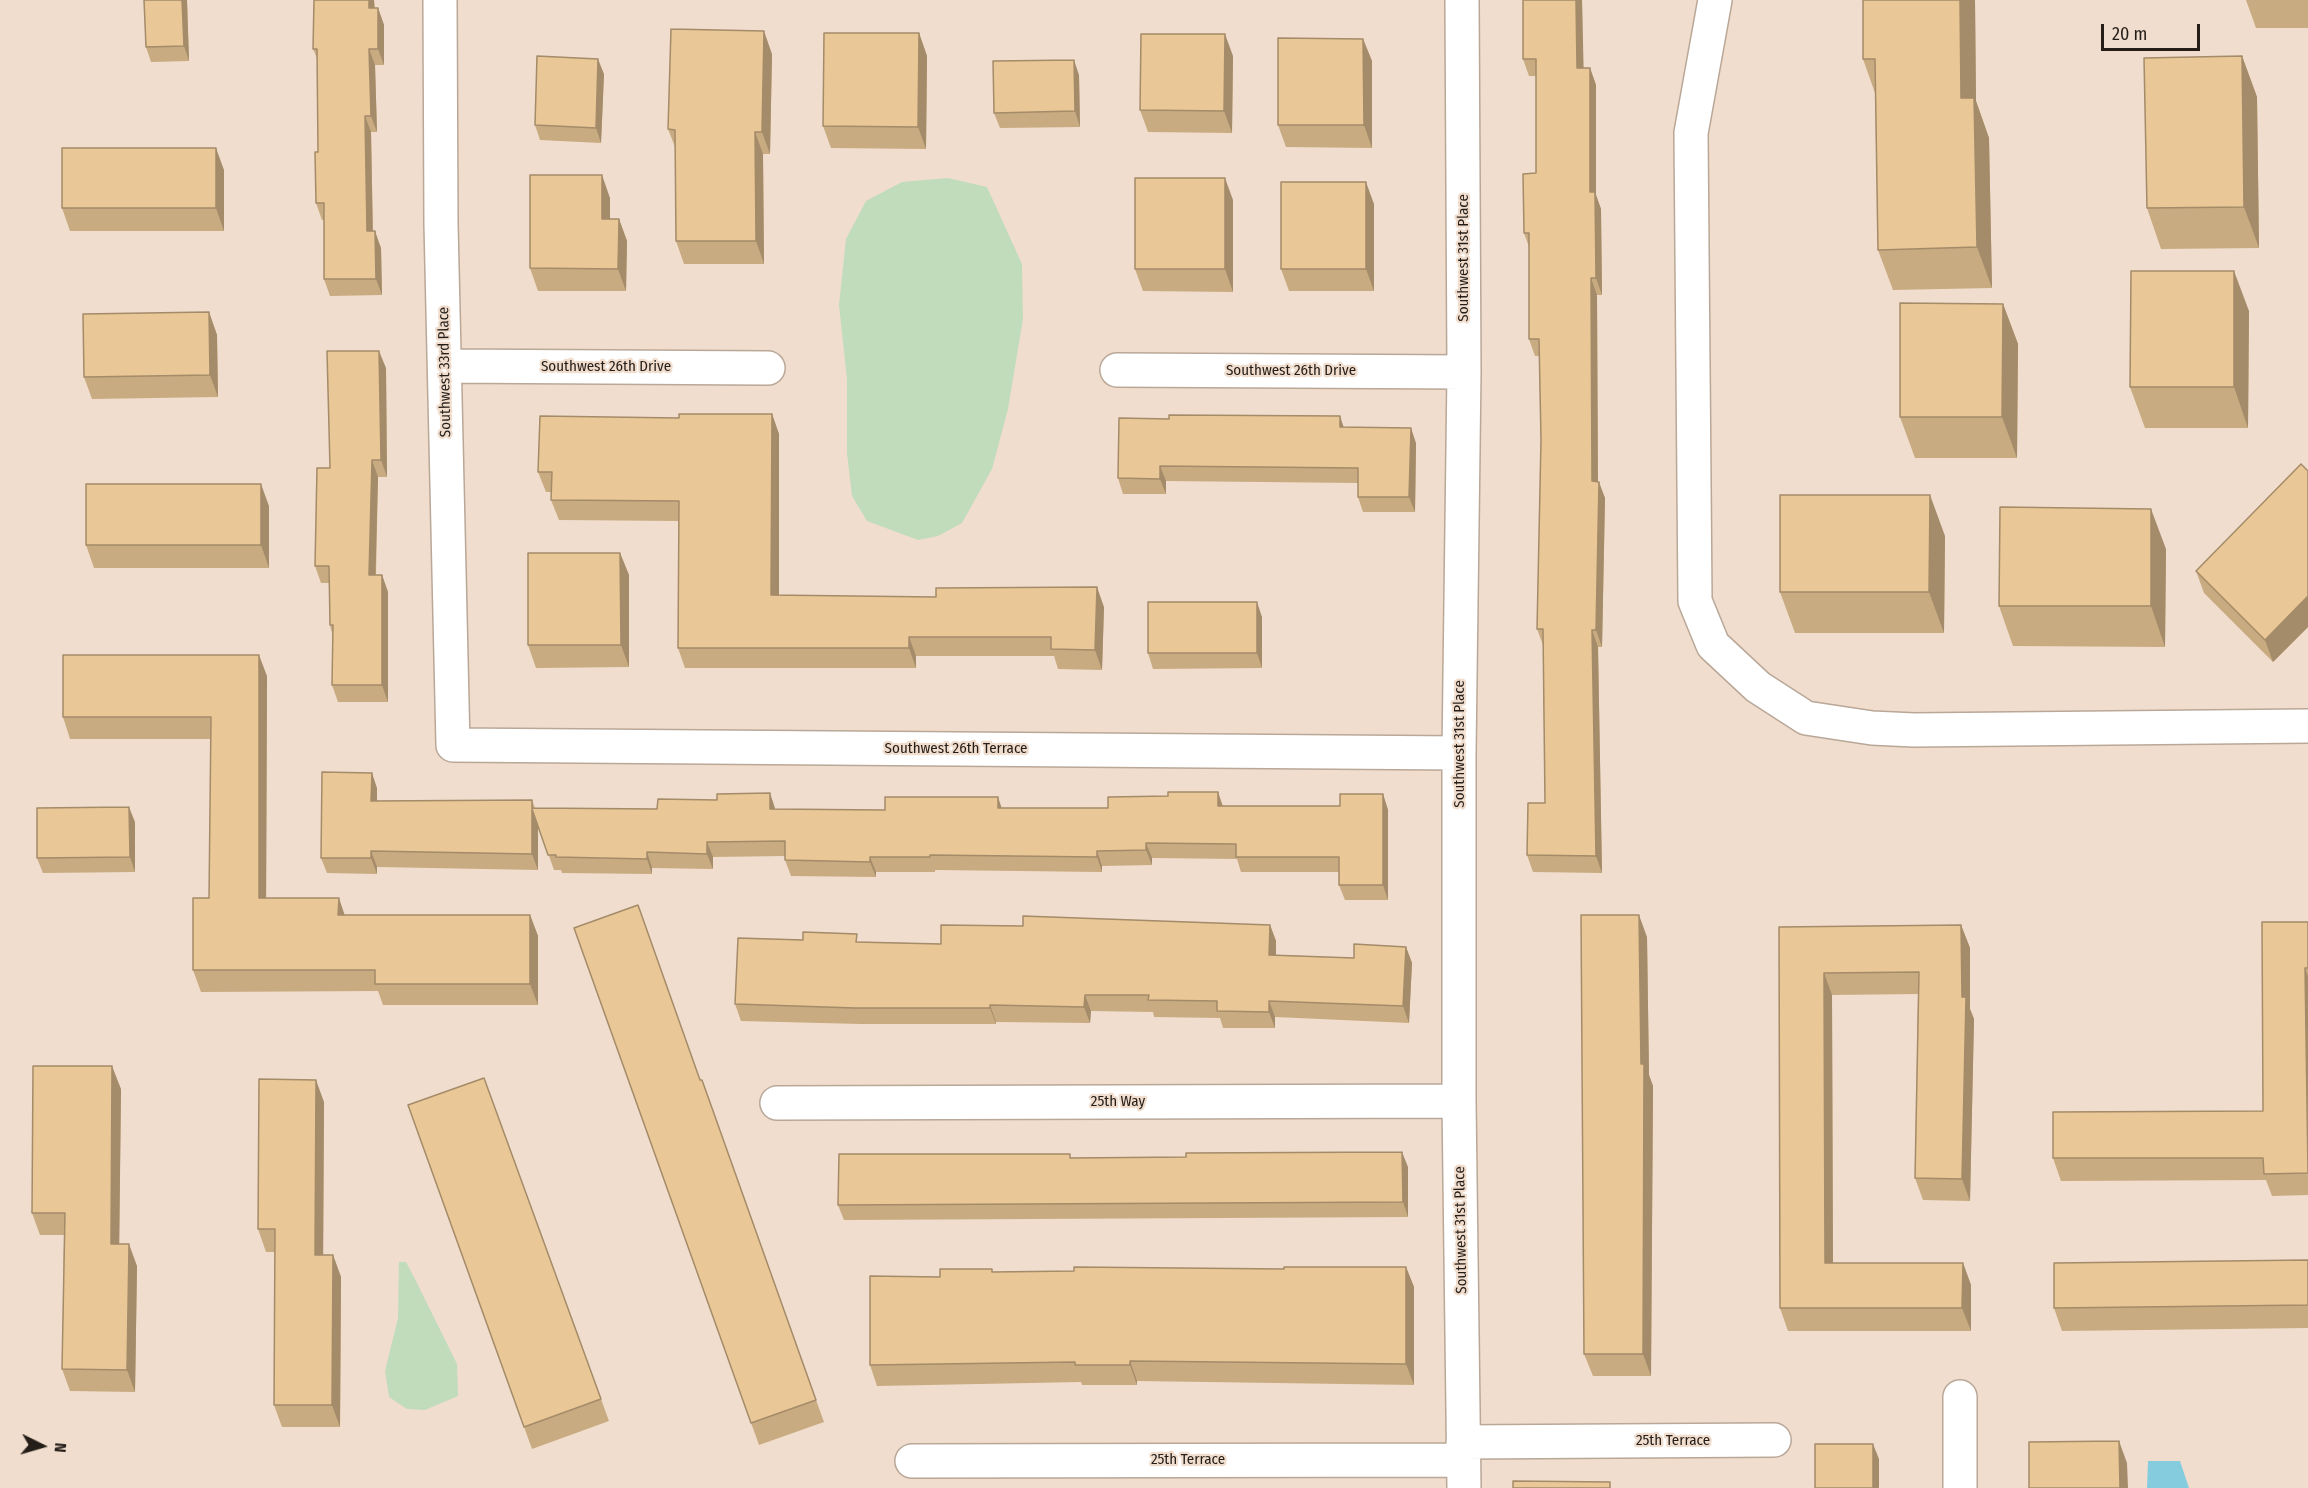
<!DOCTYPE html>
<html>
<head>
<meta charset="utf-8">
<style>
	body { margin:0 }
	#map { position:relative; width:2308px; height:1488px; overflow:hidden; background:#f0ddcd; font-family:"Fira Sans Condensed",sans-serif }
	canvas { display:block }
	.north { position:absolute; left:12px; top:1416px; width:60px; height:60px; -webkit-text-stroke:4px #f0ddcd; paint-order:stroke; rotate:95deg; font-size:16px; font-weight:700; line-height:24px; text-align:center; color:#241d18 }
	.north::after { content:''; display:block; margin:auto; width:21px; height:27px; background:#241d18; clip-path:polygon(50% 0,100% 100%,50% 72%,0 100%) }
	.scale { position:absolute; left:2101px; top:24px; width:99px; height:27px; box-sizing:border-box; border:3px solid #241d18; border-top:0; padding-left:8px; font-size:18px; line-height:21px; white-space:nowrap; color:#241d18; -webkit-text-stroke:4px #f0ddcd; paint-order:stroke }
</style>
</head>
<body>
<div id="map">
<canvas width="2308" height="1488"></canvas>
<div class="north">N</div>
<div class="scale">20 m</div>
</div>
<script>
const g = document.querySelector('canvas').getContext('2d');
g.lineJoin = 'round';
function fillPath(path, color) { g.fillStyle = color; g.fill(path, 'evenodd'); }
const toPath = rows => new Path2D(rows.map(r => 'M' + r).join(''));
function strokePath(path, color, width, dash) { g.strokeStyle = color; g.lineWidth = width; g.lineCap = dash ? 'butt' : 'round'; g.setLineDash(dash || []); g.stroke(path); }
function drawText(font, color, halo, rows, align = 'center') {
  g.font = font + ' "Fira Sans Condensed",sans-serif'; g.lineWidth = 4.5; g.setLineDash([]); g.textBaseline = 'middle'; g.strokeStyle = halo; g.fillStyle = color; for (const [text, x, y, turn = 0] of rows) {
    g.save(); g.translate(x, y); g.rotate((+turn || 0) * Math.PI / 180); g.textAlign = isNaN(turn) ? turn : align; if (halo) g.strokeText(text, 0, 0); g.fillText(text, 0, 0); g.restore();
  }
}
const green = toPath([
	[948,178,987,187,1022,264,1023,319,1008,409,992,469,962,523,938,536,918,540,867,521,852,496,847,453,847,379,839,305,846,239,866,201,902,182],
	[399,1262,406,1262,415,1279,457,1364,458,1396,425,1410,407,1409,389,1397,385,1371,398,1318]
]);
const water = toPath([
	[2148,1461,2180,1461,2189,1488,2147,1488]
]);
const minor = toPath([
	[440,0,441,224,453,745,1459,753],
	[1462,0,1464,372,1459,753,1459,1101,1464,1488],
	[1715,0,1691,133,1695,601,1713,645,1758,687,1806,718,1872,728,1914,730,2308,726],
	[445,366,768,368],
	[1117,370,1464,372],
	[777,1103,1459,1101],
	[1960,1397,1960,1488],
	[1463,1442,1774,1440],
	[912,1461,1463,1460]
]);
const wall = toPath([
	[144,0,187,0,189,61,151,62,146,47],
	[314,0,374,0,375,8,378,8,384,25,384,65,375,65,377,132,371,132,373,231,381,248,382,295,330,296,324,279,324,220,322,220,316,203,318,152,317,58,313,49],
	[1523,0,1582,0,1583,68,1590,68,1596,85,1596,195,1601,209,1602,295,1597,295,1598,482,1605,498,1602,647,1598,647,1602,873,1533,872,1527,855,1545,803,1543,645,1537,629,1541,440,1539,356,1535,356,1529,339,1529,247,1524,233,1536,173,1536,76,1529,76,1523,59],
	[1863,0,1975,0,1976,101,1989,138,1992,288,1893,290,1878,250,1875,93,1863,59],
	[2246,0,2308,0,2308,28,2256,28],
	[919,33,927,56,926,149,831,148,823,126],
	[1363,39,1372,61,1372,148,1286,147,1278,125],
	[772,54,770,154,763,154,764,264,684,264,676,241,675,147,668,129],
	[1233,56,1232,133,1148,132,1140,110],
	[2242,56,2257,97,2259,248,2161,249,2147,208],
	[604,74,601,143,540,140,535,125],
	[1079,75,1080,127,1000,128,994,113],
	[224,170,224,231,70,231,62,208],
	[610,198,610,219,619,219,627,241,626,291,538,291,530,268],
	[1233,200,1233,292,1143,291,1135,269],
	[1374,204,1374,291,1289,291,1281,269],
	[2003,304,2018,344,2017,458,1915,458,1900,417],
	[2249,311,2248,428,2145,428,2130,387],
	[209,312,217,335,218,397,92,399,84,377],
	[386,368,387,477,378,477,376,575,382,575,388,592,388,702,338,702,332,685,332,633,330,625,329,583,321,583,315,566,330,468],
	[772,414,779,434,779,595,1104,607,1102,670,1058,669,1054,656,916,656,916,668,685,668,678,648,679,521,559,520,551,500,552,492,546,492,538,472,679,418],
	[1169,419,1344,427,1416,443,1415,512,1363,512,1358,497,1358,483,1166,481,1166,494,1123,494,1118,478],
	[2308,471,2308,627,2273,662,2204,593,2196,571],
	[269,506,269,568,94,568,86,545],
	[1945,536,1944,633,1795,633,1780,592],
	[2166,549,2165,647,2013,646,1999,606],
	[620,553,629,575,629,667,536,668,528,645],
	[1262,617,1262,668,1153,669,1148,653],
	[267,676,266,898,345,915,530,915,538,936,538,1005,383,1005,378,991,201,992,193,970,209,898,211,739,70,739,63,717],
	[377,788,377,801,532,800,535,808,657,809,885,810,1002,808,1108,808,1168,796,1218,792,1223,806,1340,806,1383,794,1388,810,1388,900,1345,900,1339,885,1339,872,1241,872,1237,859,1152,858,1152,865,1102,866,1102,872,935,870,935,872,876,872,876,877,791,876,785,860,785,856,713,857,713,869,652,868,652,874,562,873,561,870,554,870,538,825,538,870,377,867,377,874,327,873,321,858],
	[135,822,135,872,43,873,37,858],
	[2308,922,2308,1195,2272,1196,2266,1180,2061,1181,2053,1158,2263,1111],
	[1270,925,1276,941,1276,955,1354,958,1406,947,1412,963,1409,1023,1275,1017,1275,1028,1223,1028,1220,1018,1154,1017,1153,1012,1091,1011,1090,1023,996,1022,996,1024,861,1024,741,1021,735,1004,803,940,941,944,1023,926],
	[1961,925,1970,948,1970,1009,1974,1019,1970,1201,1923,1200,1915,1178,1918,994,1832,995,1833,1263,1963,1263,1971,1285,1971,1331,1788,1331,1780,1308,1779,927],
	[574,928,700,1080,824,1422,759,1445],
	[1647,937,1649,1075,1653,1086,1651,1376,1593,1376,1584,1354],
	[484,1078,609,1421,532,1449,408,1105],
	[121,1089,119,1244,137,1266,135,1392,70,1391,62,1369,64,1235,40,1235,32,1213],
	[324,1102,323,1255,333,1255,341,1277,340,1427,282,1427,274,1405,275,1252,266,1252,258,1229],
	[1186,1157,1408,1167,1408,1217,844,1220,838,1205,1072,1158],
	[2308,1260,2308,1328,2062,1331,2054,1308],
	[1406,1267,1414,1287,1414,1385,1137,1381,1137,1385,1082,1385,1081,1382,877,1386,870,1365,940,1277,993,1272,1284,1269]
]);
const shadedWall = toPath([
	[182,0,187,0,189,61,184,46],
	[369,0,374,0,375,25,369,8],
	[1576,0,1582,0,1584,85,1577,68],
	[1960,0,1975,0,1976,101,1989,138,1992,288,1977,247,1961,98],
	[378,8,384,25,384,65,378,49],
	[764,31,772,54,770,154,762,132],
	[919,33,927,56,926,149,918,127],
	[1225,34,1233,56,1232,133,1224,111],
	[1363,39,1372,61,1372,148,1364,125],
	[369,49,375,65,377,132,371,116],
	[2242,56,2257,97,2259,248,2244,207],
	[598,59,604,74,601,143,596,128],
	[1074,60,1079,75,1080,127,1075,111],
	[1590,68,1596,85,1596,195,1601,209,1602,295,1596,278,1590,192],
	[365,116,371,132,373,248,367,231],
	[755,132,763,154,764,264,756,241],
	[216,148,224,170,224,231,216,208],
	[602,175,610,198,610,241,602,219],
	[1225,178,1233,200,1233,292,1225,269],
	[1366,182,1374,204,1374,291,1366,269],
	[619,219,627,241,626,291,618,269],
	[375,231,381,248,382,295,376,279],
	[2234,271,2249,311,2248,428,2234,387],
	[1591,278,1597,295,1598,498,1592,481],
	[2003,304,2018,344,2017,458,2002,417],
	[209,312,217,335,218,397,210,375],
	[379,351,386,368,387,477,381,460],
	[772,414,779,434,779,615,771,595],
	[1340,416,1345,431,1340,427],
	[1411,428,1416,443,1415,512,1409,497],
	[372,460,378,477,375,592,369,575],
	[1160,466,1166,481,1166,494,1160,479],
	[1599,482,1605,498,1602,647,1596,630],
	[261,484,269,506,269,568,261,545],
	[1930,495,1945,536,1944,633,1929,592],
	[2151,509,2166,549,2165,647,2151,606],
	[620,553,629,575,629,667,621,645],
	[382,575,388,592,388,702,382,685],
	[1097,587,1104,607,1102,670,1095,650],
	[2308,596,2308,627,2273,662,2265,640],
	[1257,602,1262,617,1262,668,1257,653],
	[1592,630,1598,647,1602,873,1596,856],
	[909,637,916,656,916,668,909,648],
	[259,655,267,676,266,919,259,898],
	[372,773,377,788,377,816,371,801],
	[1218,792,1223,808,1218,806],
	[770,793,775,808,775,824,770,809],
	[1383,794,1388,810,1388,900,1383,885],
	[998,797,1003,812,998,808],
	[129,807,135,822,135,872,130,857],
	[532,809,538,824,538,870,532,854],
	[707,842,713,857,713,869,707,854],
	[1146,843,1152,858,1152,865,1146,850],
	[371,851,377,867,377,874,371,858],
	[1097,851,1102,866,1102,872,1097,857],
	[647,852,652,868,652,874,647,859],
	[870,857,876,872,876,877,870,862],
	[339,898,346,919,338,915],
	[530,915,538,936,538,1005,530,984],
	[1639,915,1647,937,1649,1075,1653,1086,1651,1376,1643,1354],
	[1270,925,1276,941,1276,971,1269,955],
	[1961,925,1970,948,1970,1009,1974,1019,1970,1201,1962,1179],
	[1406,947,1412,963,1409,1023,1403,1006],
	[2305,968,2308,976,2308,1128],
	[1824,973,1832,995,1833,1285,1825,1263],
	[1085,995,1091,1011,1090,1023,1084,1007],
	[1269,1001,1275,1017,1275,1028,1269,1012],
	[990,1005,996,1022,996,1024,990,1008],
	[112,1066,121,1089,119,1266,111,1244],
	[316,1080,324,1102,323,1277,315,1255],
	[1402,1152,1408,1167,1408,1217,1403,1202],
	[129,1244,137,1266,135,1392,127,1370],
	[333,1255,341,1277,340,1427,332,1405],
	[1963,1263,1971,1285,1971,1331,1962,1308],
	[1406,1267,1414,1287,1414,1385,1406,1364],
	[1130,1361,1137,1381,1137,1385,1130,1365],
	[2119,1441,2127,1463,2128,1488,2120,1488],
	[1873,1444,1879,1459,1879,1488,1873,1488]
]);
const building = toPath([
	[144,0,182,0,184,46,146,47,144,0],
	[314,0,369,0,369,8,378,8,378,49,369,49,371,116,365,116,367,231,375,231,376,279,324,279,324,203,316,203,315,152,318,152,317,49,313,49,314,0],
	[1523,0,1576,0,1577,68,1590,68,1590,192,1595,192,1596,278,1591,278,1592,481,1599,482,1596,630,1592,630,1596,856,1527,855,1528,803,1545,803,1543,629,1537,629,1541,440,1539,339,1529,339,1529,233,1524,233,1523,174,1536,173,1536,59,1523,59,1523,0],
	[1863,0,1960,0,1961,98,1974,98,1977,247,1878,250,1875,59,1863,59,1863,0],
	[671,29,764,31,762,132,755,132,756,241,676,241,675,130,668,129,671,29],
	[824,33,919,33,918,127,823,126,824,33],
	[1141,34,1225,34,1224,111,1140,110,1141,34],
	[1278,38,1363,39,1364,125,1278,125,1278,38],
	[537,56,598,59,596,128,535,125,537,56],
	[2242,56,2244,207,2147,208,2144,58,2242,56],
	[1074,60,1075,111,994,113,993,61,1074,60],
	[62,148,216,148,216,208,62,208,62,148],
	[530,175,602,175,602,219,619,219,618,269,530,268,530,175],
	[1135,178,1225,178,1225,269,1135,269,1135,178],
	[1281,182,1366,182,1366,269,1281,269,1281,182],
	[2131,271,2234,271,2234,387,2130,387,2131,271],
	[1900,303,2003,304,2002,417,1900,417,1900,303],
	[209,312,210,375,84,377,83,314,209,312],
	[327,351,379,351,381,460,372,460,369,575,382,575,382,685,332,685,333,625,330,625,329,566,315,566,317,468,330,468,327,351],
	[679,414,772,414,771,595,936,597,936,588,1097,587,1095,650,1051,649,1051,637,909,637,909,648,678,648,679,501,551,500,552,472,538,472,540,416,679,418,679,414],
	[1169,415,1340,416,1340,427,1411,428,1409,497,1358,497,1358,468,1160,466,1160,479,1118,478,1119,418,1169,419,1169,415],
	[2301,464,2308,471,2308,596,2265,640,2196,571,2301,464],
	[86,484,261,484,261,545,86,545,86,484],
	[1780,495,1930,495,1929,592,1780,592,1780,495],
	[2000,507,2151,509,2151,606,1999,606,2000,507],
	[528,553,620,553,621,645,528,645,528,553],
	[1148,602,1257,602,1257,653,1148,653,1148,602],
	[63,655,259,655,259,898,339,898,338,915,530,915,530,984,375,984,375,970,193,970,193,898,209,898,211,717,63,717,63,655],
	[322,772,372,773,371,801,532,800,532,808,657,809,658,799,717,800,717,794,770,793,770,809,885,810,885,797,998,797,998,808,1108,808,1108,797,1168,796,1168,792,1218,792,1218,806,1340,806,1340,794,1383,794,1383,885,1339,885,1339,857,1236,857,1236,844,1146,843,1146,850,1097,851,1097,857,930,855,930,857,870,857,870,862,785,860,785,841,707,842,707,854,647,852,647,859,556,857,556,855,548,855,532,809,532,854,371,851,371,858,321,858,322,772],
	[129,807,130,857,37,858,37,808,129,807],
	[638,905,700,1080,702,1080,816,1400,751,1423,574,928,638,905],
	[1581,915,1639,915,1641,1064,1644,1064,1643,1354,1584,1354,1581,915],
	[1023,916,1270,925,1269,955,1354,958,1354,944,1406,947,1403,1006,1269,1001,1269,1012,1217,1011,1217,1001,1148,1000,1149,995,1085,995,1084,1007,990,1005,990,1008,855,1008,735,1004,738,938,803,940,803,932,857,934,856,942,941,944,941,925,1023,926,1023,916],
	[2262,922,2308,922,2308,968,2305,968,2308,1173,2264,1174,2263,1158,2053,1158,2053,1112,2263,1111,2262,922],
	[1961,925,1962,997,1966,997,1962,1179,1915,1178,1919,972,1824,973,1825,1263,1963,1263,1962,1308,1780,1308,1779,927,1961,925],
	[33,1066,112,1066,111,1244,129,1244,127,1370,62,1369,65,1213,32,1213,33,1066],
	[484,1078,601,1399,524,1427,408,1105,484,1078],
	[259,1079,316,1080,315,1255,333,1255,332,1405,274,1405,275,1229,258,1229,259,1079],
	[1402,1152,1403,1202,838,1205,839,1154,1070,1154,1070,1158,1186,1157,1186,1153,1402,1152],
	[2308,1260,2308,1305,2054,1308,2054,1263,2308,1260],
	[1074,1267,1284,1269,1284,1267,1406,1267,1406,1364,1130,1361,1130,1365,1075,1365,1075,1362,870,1365,870,1276,940,1277,940,1269,992,1269,992,1272,1074,1271,1074,1267],
	[2119,1441,2120,1488,2029,1488,2029,1442,2119,1441],
	[1815,1444,1873,1444,1873,1488,1815,1488,1815,1444],
	[1513,1481,1610,1482,1610,1488,1513,1488,1513,1481]
]);
const streetNames = [
	["Southwest 31st Place",1464,258,-90],
	["Southwest 26th Drive",606,367],
	["Southwest 26th Drive",1291,371],
	["Southwest 33rd Place",445,372,-91],
	["Southwest 31st Place",1460,744,-90],
	["Southwest 26th Terrace",956,749],
	["25th Way",1118,1102],
	["Southwest 31st Place",1461,1230,-91],
	["25th Terrace",1673,1441],
	["25th Terrace",1188,1460]
];
fillPath(green, '#c0dcba');
fillPath(water, '#85ccdf');
strokePath(minor, '#b9a798', 36);
strokePath(minor, '#fff', 33);
fillPath(wall, '#c9ab81');
fillPath(shadedWall, '#a48b69');
fillPath(building, '#eac796');
strokePath(building, '#a48b69', 1.5);
drawText('15px', '#241d18', '#f0ddcd', streetNames);
</script>
</body>
</html>
